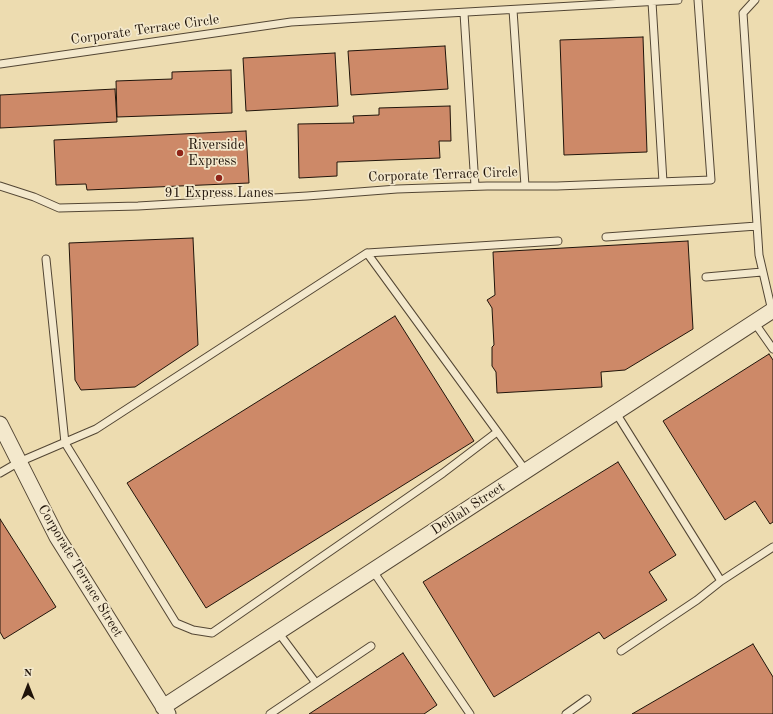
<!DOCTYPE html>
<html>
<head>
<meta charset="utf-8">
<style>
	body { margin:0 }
	#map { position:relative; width:773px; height:714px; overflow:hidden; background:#eddcb0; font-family:"Old Standard TT",serif }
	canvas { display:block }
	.north { position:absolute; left:8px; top:666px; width:40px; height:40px; -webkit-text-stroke:3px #f3e8cc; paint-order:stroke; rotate:0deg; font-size:11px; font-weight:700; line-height:16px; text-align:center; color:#20140a }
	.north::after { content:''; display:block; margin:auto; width:14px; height:18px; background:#20140a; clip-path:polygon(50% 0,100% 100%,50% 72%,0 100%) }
</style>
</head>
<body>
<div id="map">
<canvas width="773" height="714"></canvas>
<div class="north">N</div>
</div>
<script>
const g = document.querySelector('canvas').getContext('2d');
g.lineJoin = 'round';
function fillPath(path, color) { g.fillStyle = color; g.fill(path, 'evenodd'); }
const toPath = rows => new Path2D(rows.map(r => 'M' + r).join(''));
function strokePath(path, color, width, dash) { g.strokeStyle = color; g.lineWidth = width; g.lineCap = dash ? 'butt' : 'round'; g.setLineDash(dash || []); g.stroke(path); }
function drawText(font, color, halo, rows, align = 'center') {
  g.font = font + ' "Old Standard TT",serif'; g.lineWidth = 3.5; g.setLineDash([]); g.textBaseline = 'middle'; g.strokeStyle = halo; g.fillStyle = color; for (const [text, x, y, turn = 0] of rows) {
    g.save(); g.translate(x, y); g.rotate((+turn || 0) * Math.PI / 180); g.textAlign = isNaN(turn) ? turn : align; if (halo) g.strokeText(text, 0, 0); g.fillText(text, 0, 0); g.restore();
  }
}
const building = toPath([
	[643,37,647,152,564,155,560,40,643,37],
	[445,46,448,89,351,95,348,51,445,46],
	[335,53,338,106,246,111,243,58,335,53],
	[231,70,232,113,117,117,116,81,172,79,172,72,231,70],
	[115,89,117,122,0,128,0,95,115,89],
	[450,106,451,141,439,141,440,158,337,162,337,176,299,178,298,124,354,123,353,116,379,115,379,108,450,106],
	[246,131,249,183,87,190,86,184,56,185,54,140,246,131],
	[193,238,198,345,135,387,81,390,75,380,69,243,193,238],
	[688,241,693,329,625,370,601,372,602,387,497,393,496,372,492,366,492,347,494,345,492,308,487,300,495,295,493,252,688,241],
	[395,316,474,441,206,608,127,483,395,316],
	[769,354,773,360,773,522,770,524,755,501,725,520,663,421,769,354],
	[618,462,676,555,649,572,667,600,604,639,599,632,494,697,423,582,618,462],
	[0,519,56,607,4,639,0,632,0,519],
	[753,644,773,677,773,714,632,714,753,644],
	[403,653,437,705,424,714,309,714,403,653]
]);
const service = toPath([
	[755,0,743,13,759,255,772,311],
	[652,2,663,182],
	[513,10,525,186],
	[464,13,475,186],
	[0,64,291,22,678,0],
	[0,186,34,197,59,208,138,206,307,196,397,189,487,186,557,186,711,180,698,0],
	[606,237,757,226],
	[367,253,558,241],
	[46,259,65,443,176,623,193,630,212,633,443,473,497,432],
	[706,277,762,272],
	[754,322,773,349],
	[616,413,721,581,773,547],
	[0,473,19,462,96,429,367,253,526,471],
	[373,571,470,714],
	[278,632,316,683],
	[621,651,697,600,721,581],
	[270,714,371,646],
	[566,714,587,699]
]);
const minor = toPath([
	[0,424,57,537,168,714],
	[163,707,773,310]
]);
const markers = [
	[180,153,4,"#8f2418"],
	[219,178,4,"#8f2418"]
];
const streetNames = [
	["Corporate Terrace Circle",145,30,-8],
	["Corporate Terrace Circle",443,175,-2],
	["Delilah Street",468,509,-33],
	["Corporate Terrace Street",80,571,59]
];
const poiNames = [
	["Riverside",188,145],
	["Express",188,161],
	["91 Express Lanes",219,193,"center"]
];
fillPath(building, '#cd8968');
strokePath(building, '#20140a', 1);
strokePath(service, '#534634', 9);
strokePath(minor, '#534634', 17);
strokePath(service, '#f3e8cc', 7);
strokePath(minor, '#f3e8cc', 15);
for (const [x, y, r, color] of markers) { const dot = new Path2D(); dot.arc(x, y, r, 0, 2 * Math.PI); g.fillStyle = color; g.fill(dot); strokePath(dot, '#f3e8cc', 1.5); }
drawText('14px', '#20140a', '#f3e8cc', streetNames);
drawText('14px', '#20140a', '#f3e8cc', poiNames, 'left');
</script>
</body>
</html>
